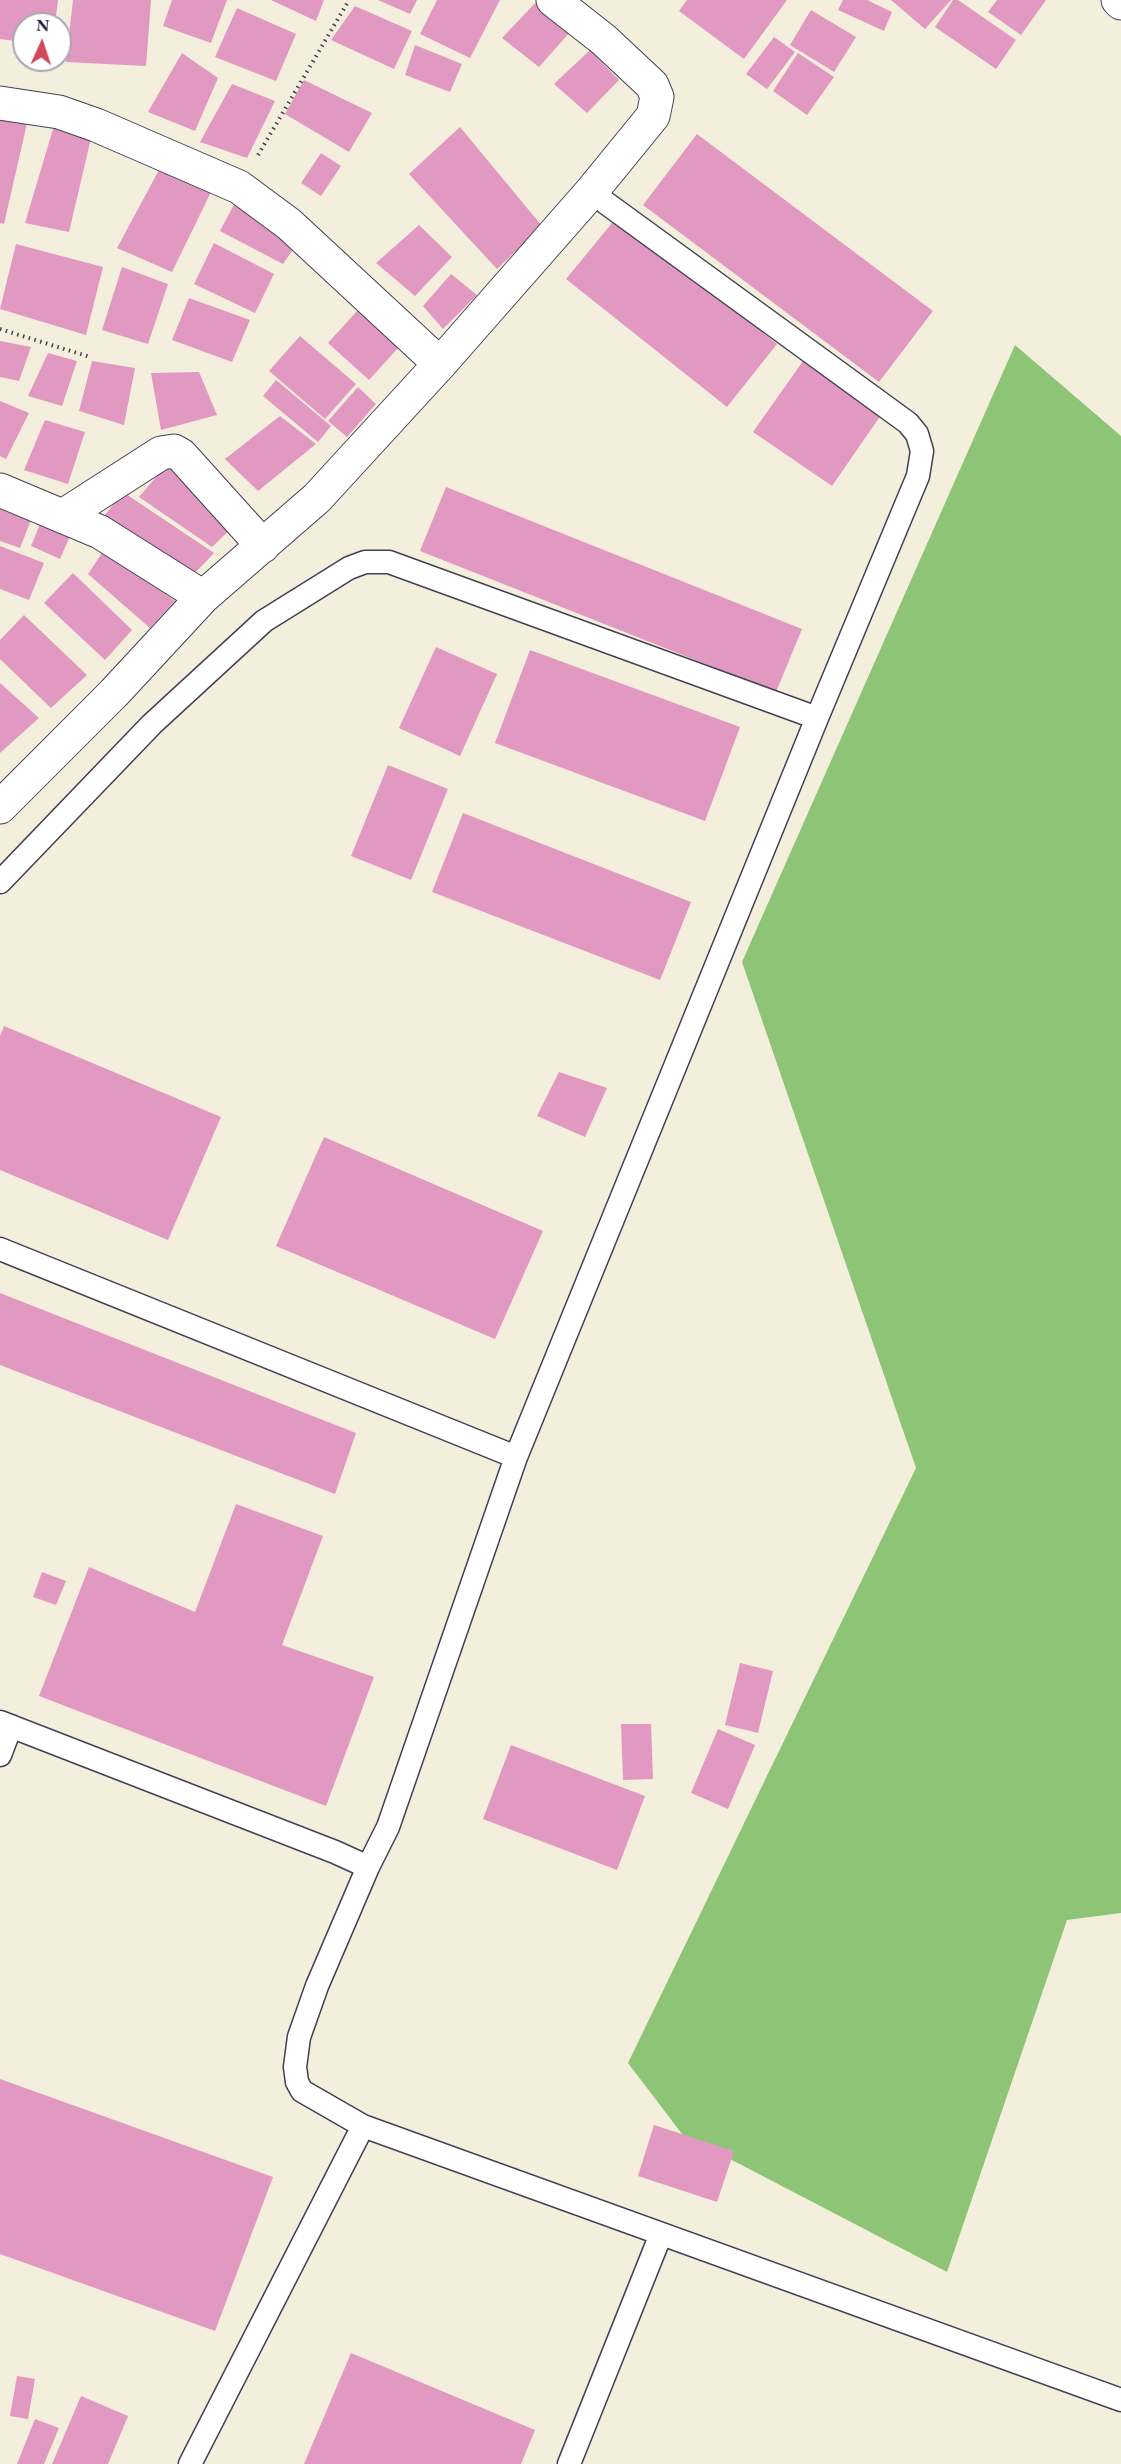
<!DOCTYPE html>
<html>
<head>
<meta charset="utf-8">
<style>
	body { margin:0 }
	#map { position:relative; width:1121px; height:2464px; overflow:hidden; background:#f4eedc; font-family:"EB Garamond",serif }
	canvas { display:block }
	.north { position:absolute; left:12px; top:12px; width:60px; height:60px; box-sizing:border-box; background:#fff; border:2px solid #a7a7b1; border-radius:50%; rotate:3deg; font-size:16px; font-weight:700; line-height:24px; text-align:center; color:#22223b }
	.north::after { content:''; display:block; margin:auto; width:21px; height:27px; background:#d1495b; clip-path:polygon(50% 0,100% 100%,50% 72%,0 100%) }
</style>
</head>
<body>
<div id="map">
<canvas width="1121" height="2464"></canvas>
<div class="north">N</div>
</div>
<script>
const g = document.querySelector('canvas').getContext('2d');
g.lineJoin = 'round';
function fillPath(path, color) { g.fillStyle = color; g.fill(path, 'evenodd'); }
const toPath = rows => new Path2D(rows.map(r => 'M' + r).join(''));
function strokePath(path, color, width, dash) { g.strokeStyle = color; g.lineWidth = width; g.lineCap = dash ? 'butt' : 'round'; g.setLineDash(dash || []); g.stroke(path); }
const green = toPath([
	[1015,345,1121,436,1121,1913,1067,1920,947,2272,682,2134,628,2063,916,1468,742,962]
]);
const building = toPath([
	[0,0,58,0,55,24,24,24,24,42,0,39],
	[73,0,151,0,146,66,66,62],
	[172,0,227,0,211,43,163,26],
	[271,0,324,0,316,21],
	[378,0,417,0,410,14],
	[437,0,500,0,470,58,420,34],
	[538,0,578,23,539,67,502,38],
	[687,0,787,0,744,59,679,11],
	[843,0,867,0,892,12,884,31,838,10],
	[891,0,951,0,925,29],
	[953,0,958,0,1016,40,996,69,935,27],
	[997,0,1046,0,1021,35,988,12],
	[355,6,412,31,394,69,331,40],
	[237,8,296,34,276,81,215,57],
	[811,10,856,37,834,72,790,45],
	[774,37,795,52,767,89,746,74],
	[415,45,462,64,450,92,405,75],
	[590,50,619,80,587,113,554,84],
	[182,53,218,78,195,131,148,112],
	[798,53,834,77,807,115,773,91],
	[304,80,372,113,349,152,285,114],
	[232,84,275,101,247,158,200,142],
	[0,112,28,119,4,224,0,223],
	[56,119,92,134,69,232,25,223],
	[460,127,542,226,497,269,409,174],
	[697,134,933,311,879,382,643,205],
	[321,153,341,166,321,196,301,183],
	[159,170,212,190,172,272,117,248],
	[238,197,301,238,283,264,220,231],
	[617,217,777,344,727,407,566,279],
	[419,225,452,257,415,296,376,263],
	[214,243,274,274,255,313,194,284],
	[16,244,103,267,86,335,0,309],
	[122,267,168,284,148,344,102,330],
	[451,274,477,295,443,329,423,306],
	[189,298,250,320,232,362,172,340],
	[367,300,408,337,369,380,328,343],
	[300,336,356,384,325,419,269,371],
	[0,341,31,347,19,381,0,377],
	[48,353,77,361,62,406,28,396],
	[92,361,135,368,124,425,79,411],
	[803,361,881,415,832,486,753,432],
	[199,372,217,415,161,430,151,373],
	[276,380,331,426,318,442,263,396],
	[358,387,376,404,347,437,328,421],
	[0,401,29,413,6,459,0,456],
	[280,416,316,444,258,491,225,459],
	[45,420,85,432,68,484,24,470],
	[168,463,235,525,212,547,139,497],
	[446,487,802,629,776,692,420,551],
	[123,492,214,553,189,579,101,520],
	[0,497,35,510,20,548,0,541],
	[40,524,70,536,60,559,31,546],
	[0,546,44,563,29,600,0,589],
	[104,550,175,601,150,628,88,574],
	[73,573,132,630,105,660,44,603],
	[24,615,87,675,51,708,0,659,0,640],
	[436,647,497,674,460,756,399,728],
	[530,650,740,727,705,821,495,743],
	[0,683,39,718,0,753],
	[388,765,448,789,411,880,351,856],
	[463,813,691,902,660,980,432,892],
	[4,1026,221,1117,168,1240,0,1170,0,1036],
	[559,1072,607,1088,585,1137,537,1116],
	[324,1137,543,1231,495,1339,276,1246],
	[0,1293,356,1433,335,1494,0,1365],
	[236,1504,323,1536,282,1645,374,1677,326,1806,39,1696,89,1567,195,1612],
	[42,1572,66,1581,56,1605,33,1597],
	[740,1663,773,1671,758,1733,725,1725],
	[621,1724,651,1724,653,1779,623,1780],
	[718,1729,755,1745,728,1809,691,1793],
	[511,1745,645,1796,617,1870,483,1819],
	[0,2079,273,2177,215,2331,0,2254],
	[654,2125,734,2151,717,2202,638,2176],
	[351,2353,535,2430,521,2464,304,2464],
	[17,2376,35,2379,28,2419,10,2416],
	[81,2396,128,2416,108,2464,52,2464],
	[35,2419,59,2428,44,2464,17,2464]
]);
const path = toPath([
	[258,155,349,0],
	[0,329,90,357]
]);
const service = toPath([
	[0,882,152,724,264,621,349,568,365,562,389,562,817,718],
	[0,1249,516,1457],
	[0,1722,335,1852,368,1867,388,1827,516,1457,817,718,918,476,922,451,917,434,908,423,606,203],
	[0,1755,11,1726],
	[368,1867,317,1986,299,2037,295,2067,297,2082,302,2091,363,2126,1121,2400],
	[190,2464,363,2126],
	[569,2464,661,2234]
]);
const minor = toPath([
	[1118,0,1121,3],
	[0,103,59,112,96,125,239,187,289,224,440,364],
	[0,490,100,532,203,597],
	[63,516,161,453,174,451,181,455,263,546],
	[0,807,114,693,203,597,317,498,440,364,591,192,653,116,657,97,652,85,604,40,553,0]
]);
fillPath(green, '#8ec476');
fillPath(building, '#e199c2');
strokePath(service, '#424153', 25);
strokePath(minor, '#424153', 35);
strokePath(path, '#424153', 4, [1.5, 4.5]);
strokePath(service, '#fff', 22);
strokePath(minor, '#fff', 33);
</script>
</body>
</html>
